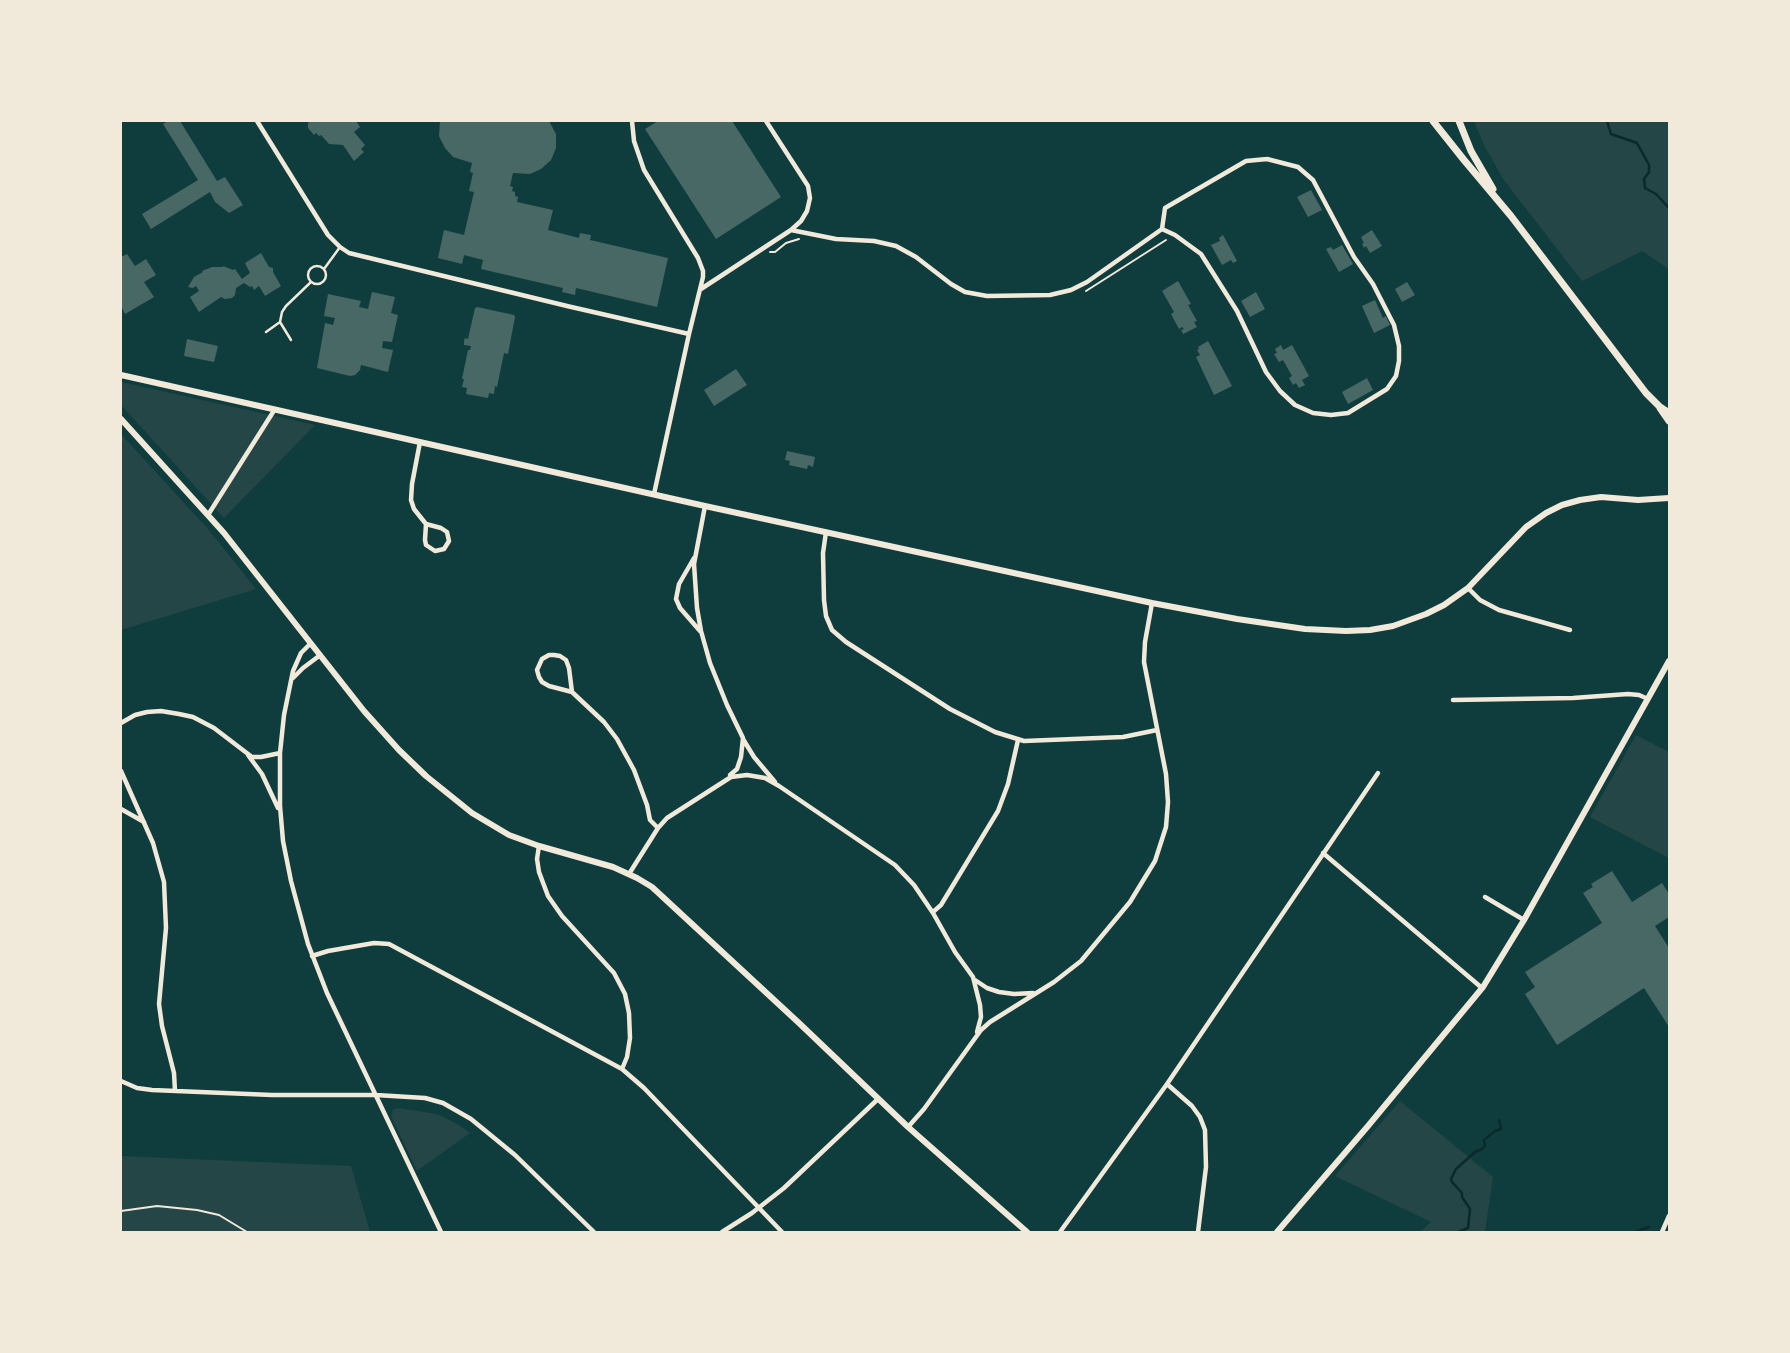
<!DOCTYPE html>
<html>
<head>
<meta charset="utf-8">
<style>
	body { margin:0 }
	#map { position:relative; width:1790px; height:1353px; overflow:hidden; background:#0f3d3e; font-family:"Public Sans",sans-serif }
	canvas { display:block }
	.frame { position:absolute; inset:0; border:122px solid #f1e9da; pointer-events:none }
</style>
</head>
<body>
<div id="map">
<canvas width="1790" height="1353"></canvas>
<div class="frame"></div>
</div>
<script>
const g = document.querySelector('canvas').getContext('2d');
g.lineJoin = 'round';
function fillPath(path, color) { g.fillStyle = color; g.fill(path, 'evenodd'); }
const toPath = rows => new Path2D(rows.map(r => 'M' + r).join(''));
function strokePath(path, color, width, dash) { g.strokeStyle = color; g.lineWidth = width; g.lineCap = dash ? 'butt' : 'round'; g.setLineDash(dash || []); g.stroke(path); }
const green = toPath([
	[1474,121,1669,121,1669,269,1642,251,1582,281,1503,179,1484,145],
	[121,382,315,425,224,518,121,405],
	[121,434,208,529,256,589,121,630],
	[1636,735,1669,752,1669,858,1590,817],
	[1400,1101,1493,1177,1485,1232,1420,1232,1431,1222,1335,1176],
	[398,1108,437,1114,459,1125,470,1133,417,1171,391,1116,393,1110],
	[121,1156,351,1166,370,1232,121,1232]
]);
const stream = toPath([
	[1607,121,1611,134,1637,143,1649,165,1649,172,1644,179,1645,188,1656,194,1669,208],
	[1458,1232,1468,1228,1470,1209,1462,1197,1462,1193,1452,1182,1451,1179,1456,1169,1475,1152,1482,1149,1485,1146,1484,1140,1495,1131,1501,1129,1499,1120],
	[1634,1232,1649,1227]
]);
const building = toPath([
	[168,121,180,121,217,181,225,177,243,205,229,213,215,202,210,192,151,229,142,214,198,180,163,124],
	[310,121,356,121,360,127,354,132,365,145,361,149,364,152,354,161,343,145,329,144,321,135,319,136,316,133,314,135,308,128,308,123],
	[440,121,549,121,556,134,556,148,551,160,541,169,530,174,513,173,510,186,513,187,512,191,515,192,515,196,518,197,517,202,553,210,548,230,579,238,580,233,591,235,590,240,668,258,657,307,576,288,575,295,562,292,563,288,481,269,483,260,464,255,462,264,438,258,444,230,464,235,474,192,469,191,473,173,470,172,472,163,453,157,445,148,439,136],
	[658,121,732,121,781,197,716,239,645,129],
	[1311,190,1322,210,1308,217,1297,197],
	[1372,230,1382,246,1370,253,1366,246,1364,248,1362,244,1364,243,1361,237],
	[1223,235,1237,261,1233,263,1231,260,1222,265,1211,245,1220,241,1219,238],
	[1342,245,1353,264,1339,272,1326,249,1331,247,1333,250],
	[261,253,269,267,273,268,273,272,281,286,265,296,259,286,254,290,252,286,250,287,244,283,236,288,235,295,232,298,225,299,221,297,199,312,190,297,199,291,196,286,193,288,188,287,194,277,203,272,202,271,212,267,223,267,223,266,233,270,235,269,242,279,250,273,245,263],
	[127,254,135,266,146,259,156,275,144,282,154,297,125,314,121,306,121,257],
	[1178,281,1191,304,1188,305,1197,321,1194,322,1197,327,1183,334,1181,330,1184,329,1182,327,1179,329,1171,314,1174,312,1162,291],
	[1407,282,1415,295,1402,302,1395,289],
	[372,292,395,297,391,313,398,315,392,342,383,341,382,348,393,350,388,372,361,365,360,370,355,375,350,376,317,368,325,323,333,325,335,318,324,316,328,294,361,301,359,307,368,309],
	[1256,292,1265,309,1250,317,1241,301],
	[1375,300,1383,318,1386,316,1390,325,1374,333,1362,306],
	[477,307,514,315,515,317,508,354,504,353,497,387,495,386,494,394,489,393,488,398,466,394,467,388,462,387,464,379,462,379,468,350,470,350,471,346,464,345,464,341,465,338,468,339,475,308],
	[187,339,218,346,214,362,184,356],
	[1208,341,1232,386,1214,395,1196,357,1200,355,1197,350,1199,349,1198,347],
	[1281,345,1283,350,1292,345,1309,376,1302,380,1305,385,1299,388,1296,383,1293,385,1289,378,1292,376,1283,360,1279,362,1274,354,1277,353,1275,349],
	[736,369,747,385,714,406,704,390],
	[1367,378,1373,390,1348,404,1342,392],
	[787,451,815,457,813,467,808,465,807,469,789,465,790,461,785,460],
	[1612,871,1632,902,1662,883,1669,894,1669,917,1655,926,1669,948,1669,1027,1644,988,1557,1045,1525,994,1535,987,1525,972,1602,923,1583,893,1593,887,1591,884]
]);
const path = toPath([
	[770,252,775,252,786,243,799,239],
	[1086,291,1166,240],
	[121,1211,157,1206,197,1210,219,1215,247,1232]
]);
const service = toPath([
	'308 275a9 9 0 1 1 18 0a9 9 0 1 1-18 0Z',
	[324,269,340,247],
	[280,322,291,340],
	[266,332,280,322,282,312,286,306,311,282]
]);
const minor = toPath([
	[257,121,328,235,340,247,349,253,567,306,689,334,703,277,703,271,698,258,644,170,634,141,632,121],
	[766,121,808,186,810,198,807,211,801,221,791,230],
	[1267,159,1298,167,1313,180,1354,257,1373,284,1394,325,1399,346,1399,361,1396,376,1387,389,1348,413,1331,415,1313,413,1295,405,1280,391,1266,372,1237,311,1201,254,1175,235,1162,229,1165,208,1246,161,1267,159],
	[701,289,791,230,836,239,874,241,896,246,916,257,951,284,965,292,987,296,1050,295,1071,290,1087,282,1162,229],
	[420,442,412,484,411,500,414,509,426,524],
	[654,494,689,334],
	[705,506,694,564,697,608,701,631,710,663,727,705,743,738,741,757,737,769,730,775],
	[208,515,275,409],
	[426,524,441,528,447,532,449,541,444,549,435,551,426,545,425,540,426,524],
	[826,532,823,553,824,600,826,616,832,630,846,642,950,709,995,732,1024,741,1123,737,1157,730],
	[694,558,679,584,676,599,680,608,700,631],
	[1468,588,1480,600,1499,610,1570,630],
	[310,644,301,653,293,671,284,715,280,753,280,806,283,841,291,881,308,944,327,993,441,1232],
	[293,678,303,668,319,656],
	[572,692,569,668,566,660,560,656,554,655,549,655,542,659,537,670,539,677,542,682,549,686,572,692,604,722,617,739,634,770,647,805,650,820,658,828],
	[1453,700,1573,698,1628,694,1639,695,1648,699],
	[121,723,135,715,147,712,161,711,179,714,193,717,214,728,252,757,261,757,280,753],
	[743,739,754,757,775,782],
	[248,755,262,774,278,808],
	[121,771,153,843,164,882,166,928,159,1004,162,1026,174,1073,175,1091],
	[121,809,144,822],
	[539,846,537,859,539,872,548,896,562,916,614,973,625,994,629,1013,630,1038,627,1057,622,1069],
	[1323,853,1482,988],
	[629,874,658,828,667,818,731,777,747,775,765,778,779,786,895,865,914,885,933,913,955,952,973,977,980,1005,981,1017,977,1032],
	[1485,897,1524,920],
	[933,912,941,905,998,811,1008,784,1018,740],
	[312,956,328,951,374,943,389,944,622,1069,644,1088,782,1232],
	[975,980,987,988,999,992,1014,994,1033,993],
	[121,1081,137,1088,152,1090,272,1095,376,1095,425,1098,443,1103,471,1119,515,1155,594,1232],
	[1167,1084,1192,1106,1200,1117,1205,1130,1206,1167,1198,1232],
	[908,1127,924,1109,981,1030,990,1022,1054,982,1081,961,1130,902,1155,861,1166,827,1168,802,1166,774,1144,662,1145,642,1152,603],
	[722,1232,752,1213,784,1188,878,1099],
	[1060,1232,1167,1084,1378,773],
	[1662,1232,1669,1216]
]);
const tertiary = toPath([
	[121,419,224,533,364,711,399,750,426,776,472,813,509,835,539,846,613,867,637,878,652,887,799,1023,908,1127,1027,1232],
	[1277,1232,1368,1126,1483,987,1524,920,1669,661]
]);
const secondary = toPath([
	[121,375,705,506,1152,603,1237,619,1305,629,1346,631,1370,630,1393,626,1426,614,1444,605,1468,588,1526,527,1546,513,1562,505,1580,500,1601,497,1638,500,1669,498]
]);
const primary = toPath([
	[1433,121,1464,160,1511,216,1646,393,1660,407,1669,413],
	[1459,121,1471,151,1493,189],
	[1660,408,1669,421]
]);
fillPath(green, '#244646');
strokePath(stream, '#0a2a2b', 2.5);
fillPath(building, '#486865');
strokePath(path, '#f1e9da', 2);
strokePath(service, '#f1e9da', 2.5);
strokePath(minor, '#f1e9da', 4.5);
strokePath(tertiary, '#f1e9da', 6);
strokePath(secondary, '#f1e9da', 6);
strokePath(primary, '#f1e9da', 7);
</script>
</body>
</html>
